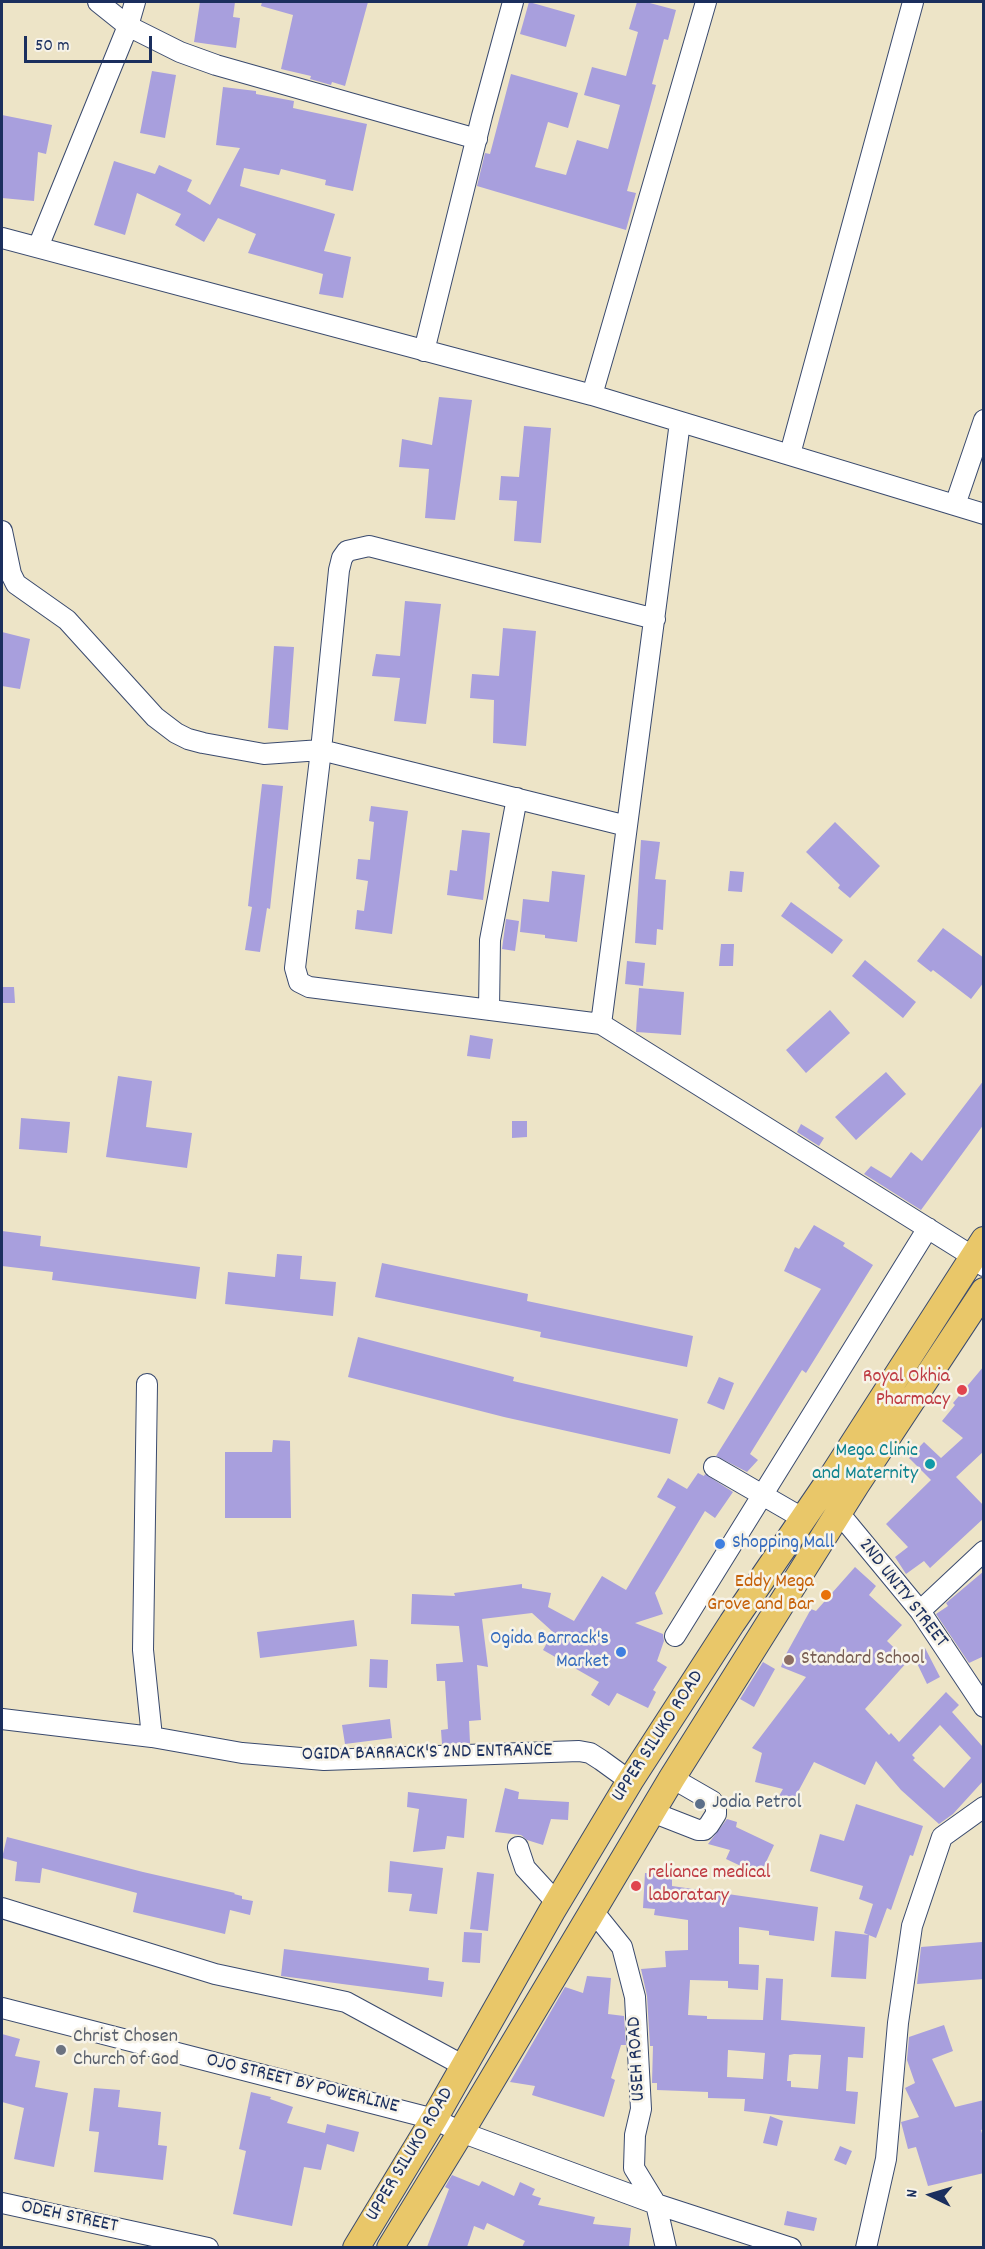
<!DOCTYPE html>
<html>
<head>
<meta charset="utf-8">
<style>
	body { margin:0 }
	#map { position:relative; width:985px; height:2249px; overflow:hidden; background:#ede4c7; font-family:Dekko,sans-serif }
	canvas { display:block }
	.frame { position:absolute; inset:0; border:3px solid #1b2f5e; pointer-events:none }
	.north { position:absolute; left:901px; top:2165px; width:60px; height:60px; -webkit-text-stroke:4px #f7f3e8; paint-order:stroke; rotate:275deg; font-size:16px; font-weight:700; line-height:24px; text-align:center; color:#1b2f5e }
	.north::after { content:''; display:block; margin:auto; width:21px; height:27px; background:#1b2f5e; clip-path:polygon(50% 0,100% 100%,50% 72%,0 100%) }
	.scale { position:absolute; left:24px; top:36px; width:128px; height:27px; box-sizing:border-box; border:3px solid #1b2f5e; border-top:0; padding-left:8px; font-size:18px; line-height:21px; white-space:nowrap; color:#1b2f5e; -webkit-text-stroke:4px #f7f3e8; paint-order:stroke }
</style>
</head>
<body>
<div id="map">
<canvas width="985" height="2249"></canvas>
<div class="frame"></div>
<div class="north">N</div>
<div class="scale">50 m</div>
</div>
<script>
const g = document.querySelector('canvas').getContext('2d');
g.lineJoin = 'round';
function fillPath(path, color) { g.fillStyle = color; g.fill(path, 'evenodd'); }
const toPath = rows => new Path2D(rows.map(r => 'M' + r).join(''));
function strokePath(path, color, width, dash) { g.strokeStyle = color; g.lineWidth = width; g.lineCap = dash ? 'butt' : 'round'; g.setLineDash(dash || []); g.stroke(path); }
function drawText(font, color, halo, rows, align = 'center') {
  g.font = font + ' Dekko,sans-serif'; g.lineWidth = 5; g.setLineDash([]); g.textBaseline = 'middle'; g.strokeStyle = halo; g.fillStyle = color; for (const [text, x, y, turn = 0] of rows) {
    g.save(); g.translate(x, y); g.rotate((+turn || 0) * Math.PI / 180); g.textAlign = isNaN(turn) ? turn : align; if (halo) g.strokeText(text, 0, 0); g.fillText(text, 0, 0); g.restore();
  }
}
const building = toPath([
	[200,2,235,2,233,17,240,18,236,48,194,42],
	[262,2,368,2,345,86,332,82,331,85,310,79,311,76,281,69,293,15,261,6],
	[529,2,575,15,566,47,520,34],
	[637,2,646,2,676,10,668,40,664,39,652,84,656,85,627,191,636,193,626,230,477,186,485,153,490,154,511,74,578,93,568,128,548,122,535,167,566,175,577,140,608,149,620,105,584,95,592,67,626,76,638,32,629,29],
	[152,71,176,75,165,138,140,133],
	[223,87,256,91,256,94,294,101,293,108,367,124,353,191,325,185,326,180,281,169,279,175,244,168,240,186,335,214,324,251,351,257,343,298,319,294,323,274,248,253,256,234,218,218,204,242,175,225,181,214,137,193,125,235,94,225,114,161,155,174,159,165,192,180,187,191,210,205,240,148,216,145],
	[2,115,52,125,46,154,38,152,34,201,2,198],
	[439,397,472,400,455,520,425,518,429,469,399,467,402,439,432,445],
	[524,426,551,428,541,543,514,541,517,501,499,500,501,476,519,477],
	[405,601,441,604,426,724,394,721,400,678,372,676,376,654,400,656],
	[503,628,536,631,526,746,493,743,494,700,470,698,472,674,499,676],
	[2,632,30,639,20,689,2,686],
	[274,646,294,647,288,730,268,728],
	[262,784,283,786,270,909,267,908,260,952,245,950,252,907,248,906],
	[371,806,408,811,392,934,355,929,357,910,364,911,368,881,356,879,358,859,370,860,374,822,369,821],
	[835,822,880,866,850,898,838,888,840,885,806,852],
	[462,830,490,833,483,900,447,895,450,870,457,871],
	[641,840,660,842,655,879,666,880,663,930,657,929,656,945,635,943],
	[552,871,585,875,577,942,545,938,545,935,520,932,523,899,549,902],
	[730,871,744,872,742,892,728,891],
	[791,902,843,940,832,954,781,916],
	[506,919,519,921,515,951,502,949],
	[943,928,984,958,984,982,971,999,933,970,931,972,917,961],
	[721,944,734,944,733,966,719,966],
	[865,960,916,1002,903,1018,852,976],
	[627,961,645,963,643,986,625,984],
	[2,987,14,987,15,1003,2,1003],
	[639,988,684,992,681,1035,636,1032],
	[830,1010,850,1033,806,1073,786,1050],
	[470,1035,493,1039,490,1059,467,1056],
	[886,1072,906,1094,856,1140,835,1117],
	[118,1076,152,1081,146,1127,192,1133,187,1168,106,1157],
	[984,1080,984,1124,921,1210,864,1174,871,1166,891,1178,911,1152,922,1161],
	[21,1118,70,1122,67,1153,19,1149],
	[512,1121,527,1121,527,1137,512,1138],
	[801,1124,824,1138,819,1146,797,1132],
	[814,1225,845,1243,843,1246,873,1265,806,1373,802,1370,750,1454,758,1460,747,1472,716,1456,821,1289,784,1271,795,1247,799,1249],
	[2,1231,41,1236,40,1246,200,1267,196,1299,52,1280,53,1272,2,1266],
	[277,1254,302,1256,300,1279,336,1282,333,1316,225,1304,228,1272,275,1277],
	[382,1263,528,1294,527,1301,693,1336,687,1367,540,1337,541,1332,375,1297],
	[358,1337,514,1377,513,1381,678,1419,670,1454,504,1417,348,1377],
	[984,1366,984,1451,956,1477,984,1506,984,1518,930,1568,924,1561,906,1574,895,1557,908,1547,886,1524,931,1480,909,1458,924,1442,941,1458,963,1438,942,1421,955,1405,953,1403],
	[719,1377,734,1383,724,1410,707,1403],
	[273,1440,290,1441,291,1518,225,1518,225,1452,272,1452],
	[698,1473,704,1476,705,1474,733,1492,715,1518,705,1511,655,1593,663,1614,635,1623,663,1634,664,1641,657,1661,667,1667,653,1690,656,1692,648,1708,617,1693,609,1706,591,1695,599,1682,543,1650,553,1632,532,1613,482,1619,488,1667,477,1665,481,1720,469,1721,470,1743,442,1744,441,1730,448,1729,445,1681,437,1681,436,1664,463,1662,459,1626,411,1624,412,1594,455,1596,454,1593,522,1584,522,1588,551,1593,548,1607,574,1621,602,1576,626,1590,676,1507,657,1497,668,1478,687,1489],
	[855,1567,876,1586,869,1595,902,1625,887,1641,908,1661,865,1709,889,1735,891,1733,899,1742,946,1692,959,1705,952,1712,982,1746,984,1744,984,1780,953,1814,939,1824,901,1790,876,1761,865,1785,814,1762,792,1803,779,1796,783,1789,755,1782,762,1753,752,1748,806,1677,781,1667,785,1656,811,1609,816,1611],
	[940,1725,971,1758,944,1788,913,1760,915,1758,912,1755],
	[984,1571,984,1656,969,1663,936,1614,948,1606,946,1603],
	[354,1620,357,1646,260,1658,257,1632],
	[925,1648,940,1677,927,1684,913,1655],
	[370,1659,388,1660,387,1688,369,1687],
	[763,1662,775,1669,754,1707,740,1699],
	[390,1719,392,1738,345,1744,342,1725],
	[505,1788,519,1792,518,1799,569,1802,568,1820,551,1819,543,1845,527,1840,521,1835,495,1832],
	[408,1792,467,1799,464,1838,447,1836,445,1849,413,1852,419,1809,407,1807],
	[856,1804,923,1826,913,1856,910,1855,891,1910,887,1908,876,1938,864,1933,873,1904,859,1899,863,1886,810,1871,820,1834,844,1841],
	[727,1819,737,1822,736,1827,774,1845,760,1875,726,1859,730,1850,708,1844],
	[7,1837,143,1872,235,1893,234,1894,242,1896,242,1899,253,1901,250,1915,230,1910,225,1934,133,1912,137,1893,42,1868,40,1883,15,1881,17,1862,2,1858],
	[390,1861,443,1868,437,1914,409,1911,412,1894,388,1892],
	[477,1872,494,1874,488,1931,470,1929],
	[645,1873,672,1874,672,1886,818,1907,814,1941,769,1935,769,1931,739,1927,739,1964,759,1965,758,1990,728,1988,728,1981,690,1980,688,2015,707,2016,707,2019,763,2020,766,1978,783,1979,781,2020,865,2027,863,2058,848,2057,846,2091,858,2092,855,2124,744,2111,745,2099,708,2098,708,2092,657,2090,657,2083,652,2083,653,2046,650,2046,647,1996,641,1969,666,1967,665,1951,688,1950,688,1920,654,1915,655,1909,643,1908],
	[728,2050,765,2053,763,2079,727,2077],
	[794,2054,821,2055,818,2089,791,2087,791,2081,787,2081,789,2055],
	[835,1931,869,1935,866,1979,831,1977],
	[464,1932,482,1933,480,1963,462,1962],
	[982,1942,984,1979,917,1984,921,1947],
	[284,1949,429,1968,428,1980,444,1982,442,1997,281,1976],
	[587,1976,611,1978,608,2014,624,2016,626,2045,621,2045,611,2078,615,2080,604,2117,532,2095,535,2086,510,2082,565,1987,583,1993],
	[944,2025,953,2051,932,2059,955,2107,984,2100,984,2129,981,2130,984,2141,984,2173,928,2186,916,2147,908,2149,901,2122,919,2117,905,2088,915,2083,907,2060,909,2037],
	[2,2034,20,2039,15,2056,40,2061,35,2087,68,2093,54,2167,14,2159,24,2108,2,2102],
	[94,2088,120,2090,118,2107,161,2112,158,2145,167,2146,163,2180,94,2172,99,2132,89,2131],
	[251,2092,271,2097,270,2099,293,2107,287,2123,325,2133,327,2124,359,2132,354,2152,327,2144,321,2170,304,2167,292,2226,233,2214,246,2151,239,2149],
	[770,2116,783,2121,777,2146,763,2143],
	[840,2146,852,2151,846,2165,834,2160],
	[452,2175,479,2186,482,2181,514,2196,520,2182,535,2189,532,2195,541,2198,538,2205,595,2217,593,2224,631,2228,629,2247,522,2247,525,2241,487,2223,484,2230,474,2226,467,2247,427,2247,449,2189,445,2187],
	[787,2211,817,2218,814,2231,784,2225]
]);
const minor = toPath([
	[98,2,128,26,180,52,216,65,477,139],
	[2,238,592,395,984,514],
	[38,247,128,26,135,2],
	[424,351,482,116,513,2],
	[592,395,706,2],
	[790,454,913,2],
	[955,505,984,420],
	[2,531,11,574,16,584,67,620,155,717,176,733,188,739,203,743,264,754,321,750,627,826],
	[655,619,369,546,347,551,342,558,339,570,321,750,295,968,299,982,309,987,601,1024,972,1256,984,1266],
	[489,1010,490,940,517,798],
	[601,1024,680,422],
	[147,1384,143,1650,152,1737],
	[714,1467,804,1519],
	[839,1513,920,1611,984,1707],
	[920,1611,984,1551],
	[675,1636,928,1228],
	[2,1719,152,1737,242,1753,324,1760,579,1751,590,1753,601,1760,630,1781],
	[652,1812,698,1830,704,1830,709,1825,716,1814,716,1807,712,1801,672,1778],
	[518,1847,525,1868,557,1903],
	[2,1908,215,1974,346,2002,464,2066],
	[593,1911,622,1947,635,1997,641,2109,635,2135,634,2168,656,2204,666,2248],
	[2,2008,434,2119,461,2132,656,2204,791,2248],
	[2,2203,208,2248],
	[866,2248,886,2159,898,2023,912,1926,942,1837,984,1807]
]);
const major = toPath([
	[356,2248,434,2119,552,1911,630,1781,732,1623,833,1475,984,1240],
	[390,2248,461,2132,672,1778,856,1485,984,1291]
]);
const markers = [
	[962,1390,6,"#e0444e"],
	[930,1464,6,"#0f9aa8"],
	[720,1544,6,"#3f7fe0"],
	[826,1595,6,"#e8710a"],
	[621,1652,6,"#3f7fe0"],
	[789,1660,6,"#8d6e63"],
	[700,1804,6,"#5c6f8a"],
	[636,1886,6,"#e0444e"],
	[61,2050,6,"#6b7280"]
];
const healthNames = [
	["Royal Okhia",950,1378],
	["Pharmacy",950,1401],
	["reliance medical",648,1874,"left"],
	["laboratary",648,1897,"left"]
];
const cultureNames = [
	["Mega Clinic",918,1452],
	["and Maternity",918,1475]
];
const shopNames = [
	["Shopping Mall",732,1544],
	["Ogida Barrack's",609,1640,"right"],
	["Market",609,1663,"right"]
];
const foodNames = [
	["Eddy Mega",814,1583],
	["Grove and Bar",814,1606]
];
const streetNames = [
	["2ND UNITY STREET",902,1594,52],
	["UPPER SILUKO ROAD",659,1737,-57],
	["OGIDA BARRACK'S 2ND ENTRANCE",427,1754,-1],
	["USEH ROAD",638,2059,-93],
	["OJO STREET BY POWERLINE",302,2085,14],
	["UPPER SILUKO ROAD",411,2155,-59],
	["ODEH STREET",69,2218,12]
];
const educationNames = [
	["Standard School",801,1660]
];
const serviceNames = [
	["Jodia Petrol",712,1804]
];
const worshipNames = [
	["Christ Chosen",73,2038],
	["Church of God",73,2061]
];
fillPath(building, '#a89fdd');
strokePath(minor, '#3a4a6e', 22);
strokePath(major, '#3a4a6e', 28);
strokePath(minor, '#fff', 20);
strokePath(major, '#e9c769', 26);
for (const [x, y, r, color] of markers) { const dot = new Path2D(); dot.arc(x, y, r, 0, 2 * Math.PI); g.fillStyle = color; g.fill(dot); strokePath(dot, '#f7f3e8', 2); }
drawText('20px', '#be3a42', '#f7f3e8', healthNames, 'right');
drawText('20px', '#0d838f', '#f7f3e8', cultureNames, 'right');
drawText('20px', '#366cbe', '#f7f3e8', shopNames, 'left');
drawText('20px', '#c56008', '#f7f3e8', foodNames, 'right');
drawText('20px', '#1b2f5e', '#f7f3e8', streetNames);
drawText('20px', '#785e54', '#f7f3e8', educationNames, 'left');
drawText('20px', '#4e5e75', '#f7f3e8', serviceNames, 'left');
drawText('20px', '#5b616d', '#f7f3e8', worshipNames, 'left');
</script>
</body>
</html>
